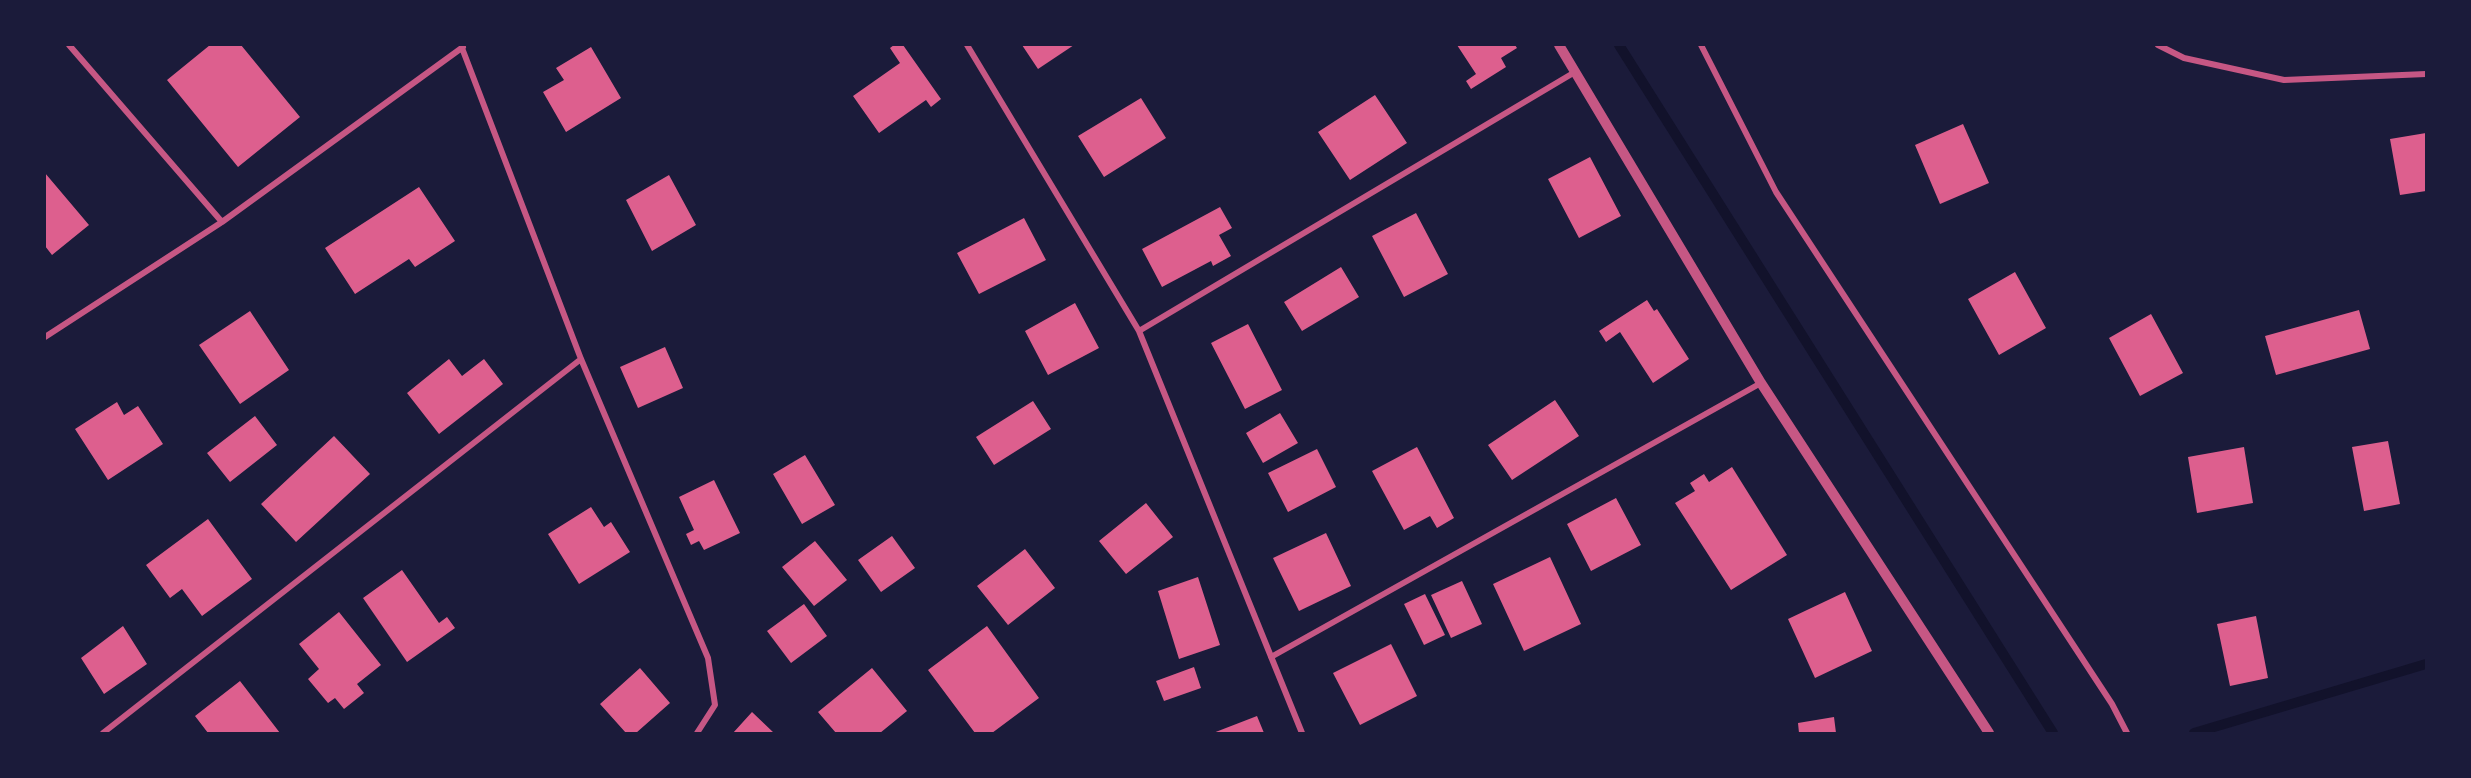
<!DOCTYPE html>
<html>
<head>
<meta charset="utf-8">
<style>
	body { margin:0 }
	#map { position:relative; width:2471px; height:778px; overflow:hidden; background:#1b1b3a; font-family:Overpass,sans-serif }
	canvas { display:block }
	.frame { position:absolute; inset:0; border:46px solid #1b1b3a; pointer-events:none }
</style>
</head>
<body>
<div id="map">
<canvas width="2471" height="778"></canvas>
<div class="frame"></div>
</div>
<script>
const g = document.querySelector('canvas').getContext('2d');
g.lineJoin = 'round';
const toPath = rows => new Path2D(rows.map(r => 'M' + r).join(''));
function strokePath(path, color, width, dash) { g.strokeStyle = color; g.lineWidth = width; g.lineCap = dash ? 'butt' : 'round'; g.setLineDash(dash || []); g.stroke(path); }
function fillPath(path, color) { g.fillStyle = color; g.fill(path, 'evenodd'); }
const stream = toPath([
	[1619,45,2053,733],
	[2194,733,2426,664]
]);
const building = toPath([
	[210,45,241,45,300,117,238,167,167,80],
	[894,45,903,45,941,99,931,107,926,100,879,133,853,96,900,63,890,48],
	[1022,45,1074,45,1038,69],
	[1457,45,1515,45,1517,48,1501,58,1506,67,1471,89,1466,81,1476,74],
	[591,47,621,98,566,132,543,92,564,80,556,68],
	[1375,95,1407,143,1350,180,1318,132],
	[1141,98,1166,138,1104,177,1078,136],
	[1963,124,1989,183,1940,204,1915,145],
	[2426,133,2426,191,2400,195,2390,139],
	[1590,157,1621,216,1579,238,1548,179],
	[45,173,89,225,52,255,45,246],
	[669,175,696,225,652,251,626,200],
	[419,187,455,241,415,267,409,259,355,294,325,248],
	[1220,207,1232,228,1219,235,1231,256,1213,266,1211,261,1162,287,1142,249],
	[1416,213,1448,274,1404,297,1372,236],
	[1024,218,1046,260,979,294,957,253],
	[1341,267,1359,297,1302,331,1284,302],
	[2015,272,2046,328,1999,355,1968,299],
	[1647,300,1654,311,1657,309,1689,359,1653,383,1620,332,1606,342,1599,331],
	[1075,303,1099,348,1048,375,1025,331],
	[2359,310,2370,349,2276,375,2265,336],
	[250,311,289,370,240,404,199,345],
	[2151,314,2183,373,2140,396,2109,338],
	[1248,324,1282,390,1245,409,1211,343],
	[665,347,683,388,638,408,620,367],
	[449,359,462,376,484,359,503,384,439,434,407,393],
	[1555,400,1579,436,1512,480,1488,445],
	[1033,401,1051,429,994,465,976,437],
	[117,402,124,415,138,406,163,444,108,480,75,429],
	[1280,413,1298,443,1263,463,1246,433],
	[255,416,277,445,230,482,207,453],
	[334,436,370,474,296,542,261,504],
	[2388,441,2400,504,2364,511,2352,447],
	[1417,447,1454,518,1437,528,1430,516,1404,530,1372,471],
	[2244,447,2253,503,2197,513,2188,457],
	[1317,449,1336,487,1288,512,1268,473],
	[805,455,835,505,802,524,773,474],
	[1732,467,1787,555,1731,590,1675,503,1695,491,1690,483,1704,474,1709,482],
	[714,480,740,533,704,550,699,541,691,545,686,534,694,530,679,497],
	[1616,498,1641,545,1591,571,1567,524],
	[1146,503,1173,537,1126,574,1099,541],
	[591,507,604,527,611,522,630,552,579,584,548,534],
	[208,519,252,579,202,616,182,589,170,598,146,565],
	[1326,533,1351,586,1299,611,1273,558],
	[892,536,915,568,881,592,858,560],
	[815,541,847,580,814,606,782,567],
	[1025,549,1055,588,1008,625,977,586],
	[1550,557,1581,624,1524,651,1493,584],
	[402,570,439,623,447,617,455,628,407,662,363,598],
	[1198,577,1220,645,1179,659,1158,591],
	[1462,581,1482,624,1451,638,1431,595],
	[1845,592,1872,651,1815,678,1788,619],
	[1425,594,1445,635,1424,645,1404,604],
	[804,604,827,636,791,663,767,631],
	[339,612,381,665,357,684,364,693,344,709,335,698,328,703,308,679,319,669,299,644],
	[2256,616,2268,678,2230,686,2217,624],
	[123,626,147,664,104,694,81,658],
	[987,626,1039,698,992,733,975,733,928,670],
	[1391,644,1417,696,1360,725,1333,673],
	[1194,667,1201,688,1164,701,1156,681],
	[640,668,670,703,636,733,626,733,600,704],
	[872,668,907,711,880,733,836,733,818,712],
	[240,681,280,733,208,733,195,716],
	[752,712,774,733,733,733],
	[1257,716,1264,733,1213,733],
	[1834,717,1836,733,1799,733,1798,723]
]);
const minor = toPath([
	[69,45,222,222],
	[967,45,1139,331,1302,733],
	[1701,45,1776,192,2112,704,2127,733],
	[2158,45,2184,58,2284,80,2426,74],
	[462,48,581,359,708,658,715,705,697,733],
	[1139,331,1575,72],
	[45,337,222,222,463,47],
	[1271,657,1761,383],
	[103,733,581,359]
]);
const tertiary = toPath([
	[1559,45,1761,383,1989,733]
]);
strokePath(stream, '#12122b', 10);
fillPath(building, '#dd5f8e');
strokePath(minor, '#c65784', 6);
strokePath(tertiary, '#c65784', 10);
</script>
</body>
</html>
